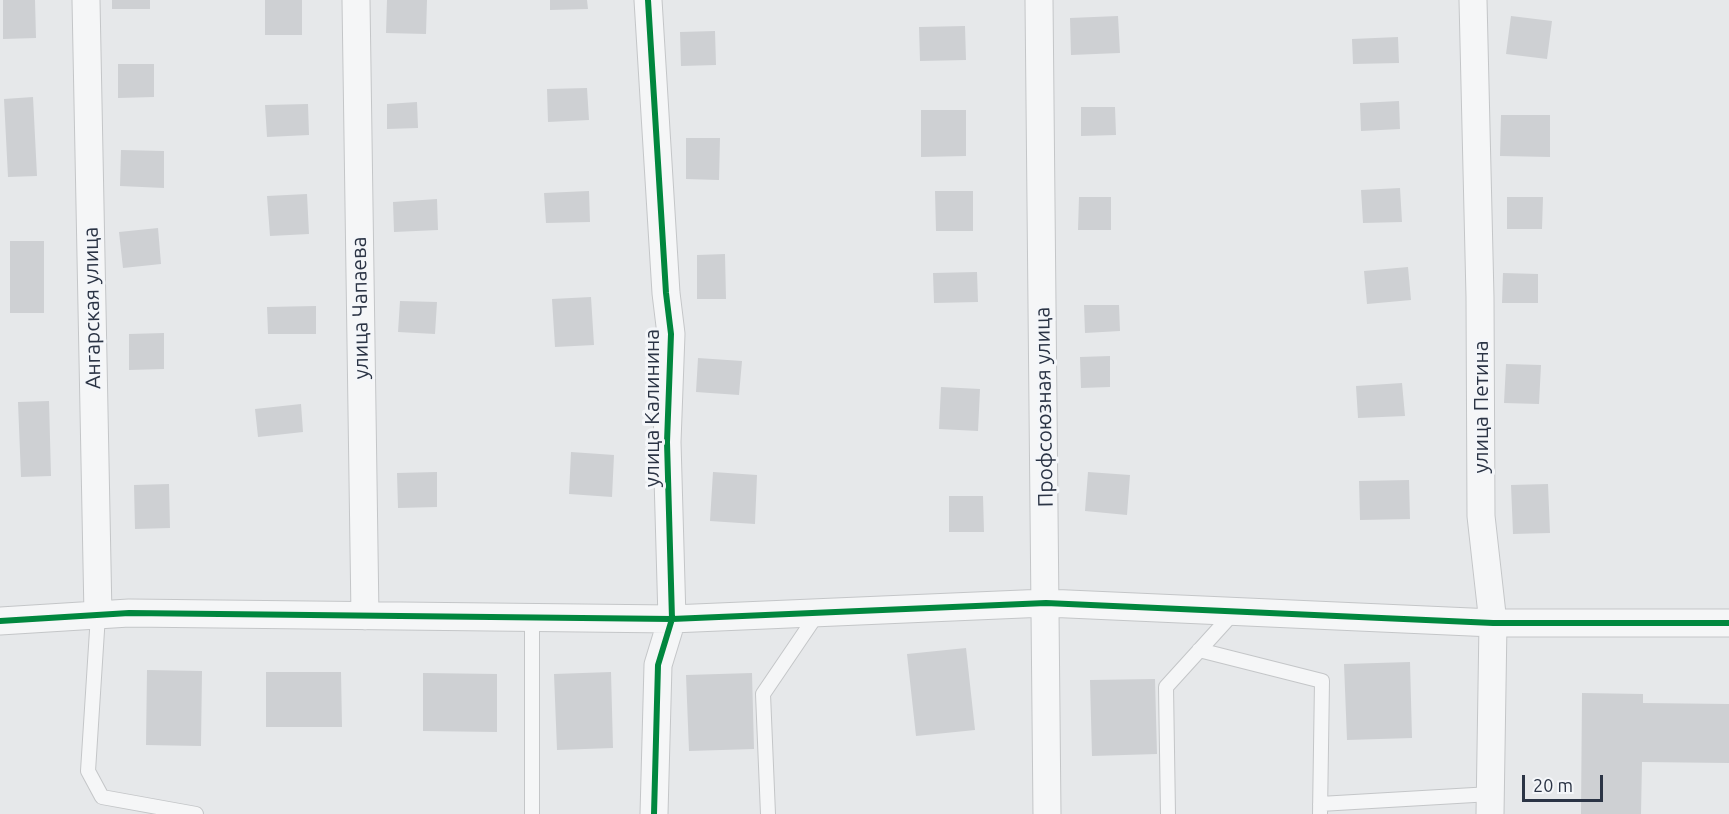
<!DOCTYPE html>
<html>
<head>
<meta charset="utf-8">
<style>
	body { margin:0 }
	#map { position:relative; width:1729px; height:814px; overflow:hidden; background:#e6e8ea; font-family:Ubuntu,sans-serif }
	canvas { display:block }
	.scale { position:absolute; left:1522px; top:775px; width:81px; height:27px; box-sizing:border-box; border:3px solid #2b3445; border-top:0; padding-left:8px; font-size:18px; line-height:21px; white-space:nowrap; color:#2b3445; -webkit-text-stroke:4px #f4f6f9; paint-order:stroke }
</style>
</head>
<body>
<div id="map">
<canvas width="1729" height="814"></canvas>
<div class="scale">20 m</div>
</div>
<script>
const g = document.querySelector('canvas').getContext('2d');
g.lineJoin = 'round';
function fillPath(path, color) { g.fillStyle = color; g.fill(path, 'evenodd'); }
const toPath = rows => new Path2D(rows.map(r => 'M' + r).join(''));
function strokePath(path, color, width, dash) { g.strokeStyle = color; g.lineWidth = width; g.lineCap = dash ? 'butt' : 'round'; g.setLineDash(dash || []); g.stroke(path); }
function drawText(font, color, halo, rows, align = 'center') {
  g.font = font + ' Ubuntu,sans-serif'; g.lineWidth = 6; g.setLineDash([]); g.textBaseline = 'middle'; g.strokeStyle = halo; g.fillStyle = color; for (const [text, x, y, turn = 0] of rows) {
    g.save(); g.translate(x, y); g.rotate((+turn || 0) * Math.PI / 180); g.textAlign = isNaN(turn) ? turn : align; if (halo) g.strokeText(text, 0, 0); g.fillText(text, 0, 0); g.restore();
  }
}
const building = toPath([
	[3,0,35,0,36,38,3,39],
	[112,0,150,0,150,9,112,9],
	[265,0,302,0,302,35,265,35],
	[387,0,427,0,426,34,386,33],
	[550,0,587,0,588,9,550,10],
	[1118,16,1120,53,1071,55,1070,18],
	[1511,16,1552,21,1547,59,1506,54],
	[965,26,966,60,920,61,919,27],
	[715,31,716,65,681,66,680,32],
	[1398,37,1399,63,1353,64,1352,39],
	[118,64,154,64,154,97,118,98],
	[587,88,589,120,548,122,547,89],
	[33,97,37,176,8,177,4,99],
	[1399,101,1400,129,1361,131,1360,103],
	[417,102,418,128,387,129,387,104],
	[308,104,309,135,267,137,265,105],
	[1081,107,1115,107,1116,135,1081,136],
	[921,110,966,110,966,156,921,157],
	[1501,115,1550,115,1550,157,1500,156],
	[686,138,720,138,719,180,686,179],
	[121,150,164,151,164,188,120,186],
	[1400,188,1402,222,1363,223,1361,190],
	[589,191,590,222,546,223,544,193],
	[935,191,973,191,973,231,936,231],
	[307,194,309,234,270,236,267,196],
	[1079,197,1111,197,1111,230,1078,230],
	[1507,197,1543,197,1542,229,1507,229],
	[437,199,438,230,394,232,393,202],
	[158,228,161,264,123,268,119,232],
	[10,241,44,241,44,313,10,313],
	[725,254,726,299,697,299,697,255],
	[1408,267,1411,300,1367,304,1364,271],
	[977,272,978,302,934,303,933,273],
	[1503,273,1538,274,1538,303,1502,303],
	[591,297,594,345,555,347,552,299],
	[400,301,437,302,435,334,398,332],
	[1084,305,1119,305,1120,331,1085,333],
	[316,306,316,334,268,334,267,307],
	[164,333,164,369,129,370,129,334],
	[1110,356,1110,387,1081,388,1080,357],
	[698,358,742,361,739,395,696,392],
	[1506,364,1541,365,1539,404,1504,403],
	[1402,383,1405,416,1358,418,1356,386],
	[941,387,980,389,978,431,939,429],
	[49,401,51,476,21,477,18,402],
	[301,404,303,432,258,437,255,409],
	[571,452,614,455,612,497,569,494],
	[437,472,437,507,398,508,397,473],
	[713,472,757,475,755,524,710,521],
	[1088,472,1130,475,1127,515,1085,511],
	[1409,480,1410,519,1360,520,1359,481],
	[169,484,170,528,135,529,134,485],
	[1548,484,1550,533,1513,534,1511,485],
	[949,496,983,496,984,532,949,532],
	[966,648,975,730,916,736,907,654],
	[1410,662,1412,738,1347,740,1344,664],
	[147,670,202,671,201,746,146,745],
	[266,672,341,672,342,727,266,727],
	[611,672,613,748,557,750,554,674],
	[423,673,497,674,497,732,423,731],
	[752,673,754,749,689,751,686,675],
	[1155,679,1157,754,1092,756,1090,680],
	[1582,693,1643,694,1643,703,1729,704,1729,763,1642,762,1641,814,1581,814]
]);
const lane = toPath([
	[98,615,88,771,102,797,196,814],
	[1199,650,1322,681,1320,814],
	[1320,804,1491,794],
	[532,814,532,618],
	[768,814,763,694,818,613],
	[1168,814,1166,687,1235,611]
]);
const street = toPath([
	[86,0,98,615],
	[356,0,365,616],
	[648,0,666,293,671,334,667,442,672,619,658,665,654,814],
	[1039,0,1047,814],
	[1473,0,1480,297,1481,516,1493,623,1490,814],
	[0,621,129,613,672,619,1046,603,1493,623,1729,623]
]);
const cycleway = toPath([
	[648,0,666,293,671,334,667,442,672,619,658,665,654,814],
	[0,621,129,613,672,619,1046,603,1493,623,1729,623]
]);
const streetNames = [
	["Ангарская улица",92,308,-91],
	["улица Чапаева",360,308,-91],
	["Профсоюзная улица",1044,407,-91],
	["улица Петина",1481,407,-90],
	["улица Калинина",652,408,-90]
];
fillPath(building, '#ced0d3');
strokePath(lane, '#c4c6c8', 16);
strokePath(street, '#c4c6c8', 29);
strokePath(lane, '#f5f6f7', 14);
strokePath(street, '#f5f6f7', 27);
strokePath(cycleway, '#00873e', 6);
drawText('21px', '#2b3445', '#f4f6f9', streetNames);
</script>
</body>
</html>
